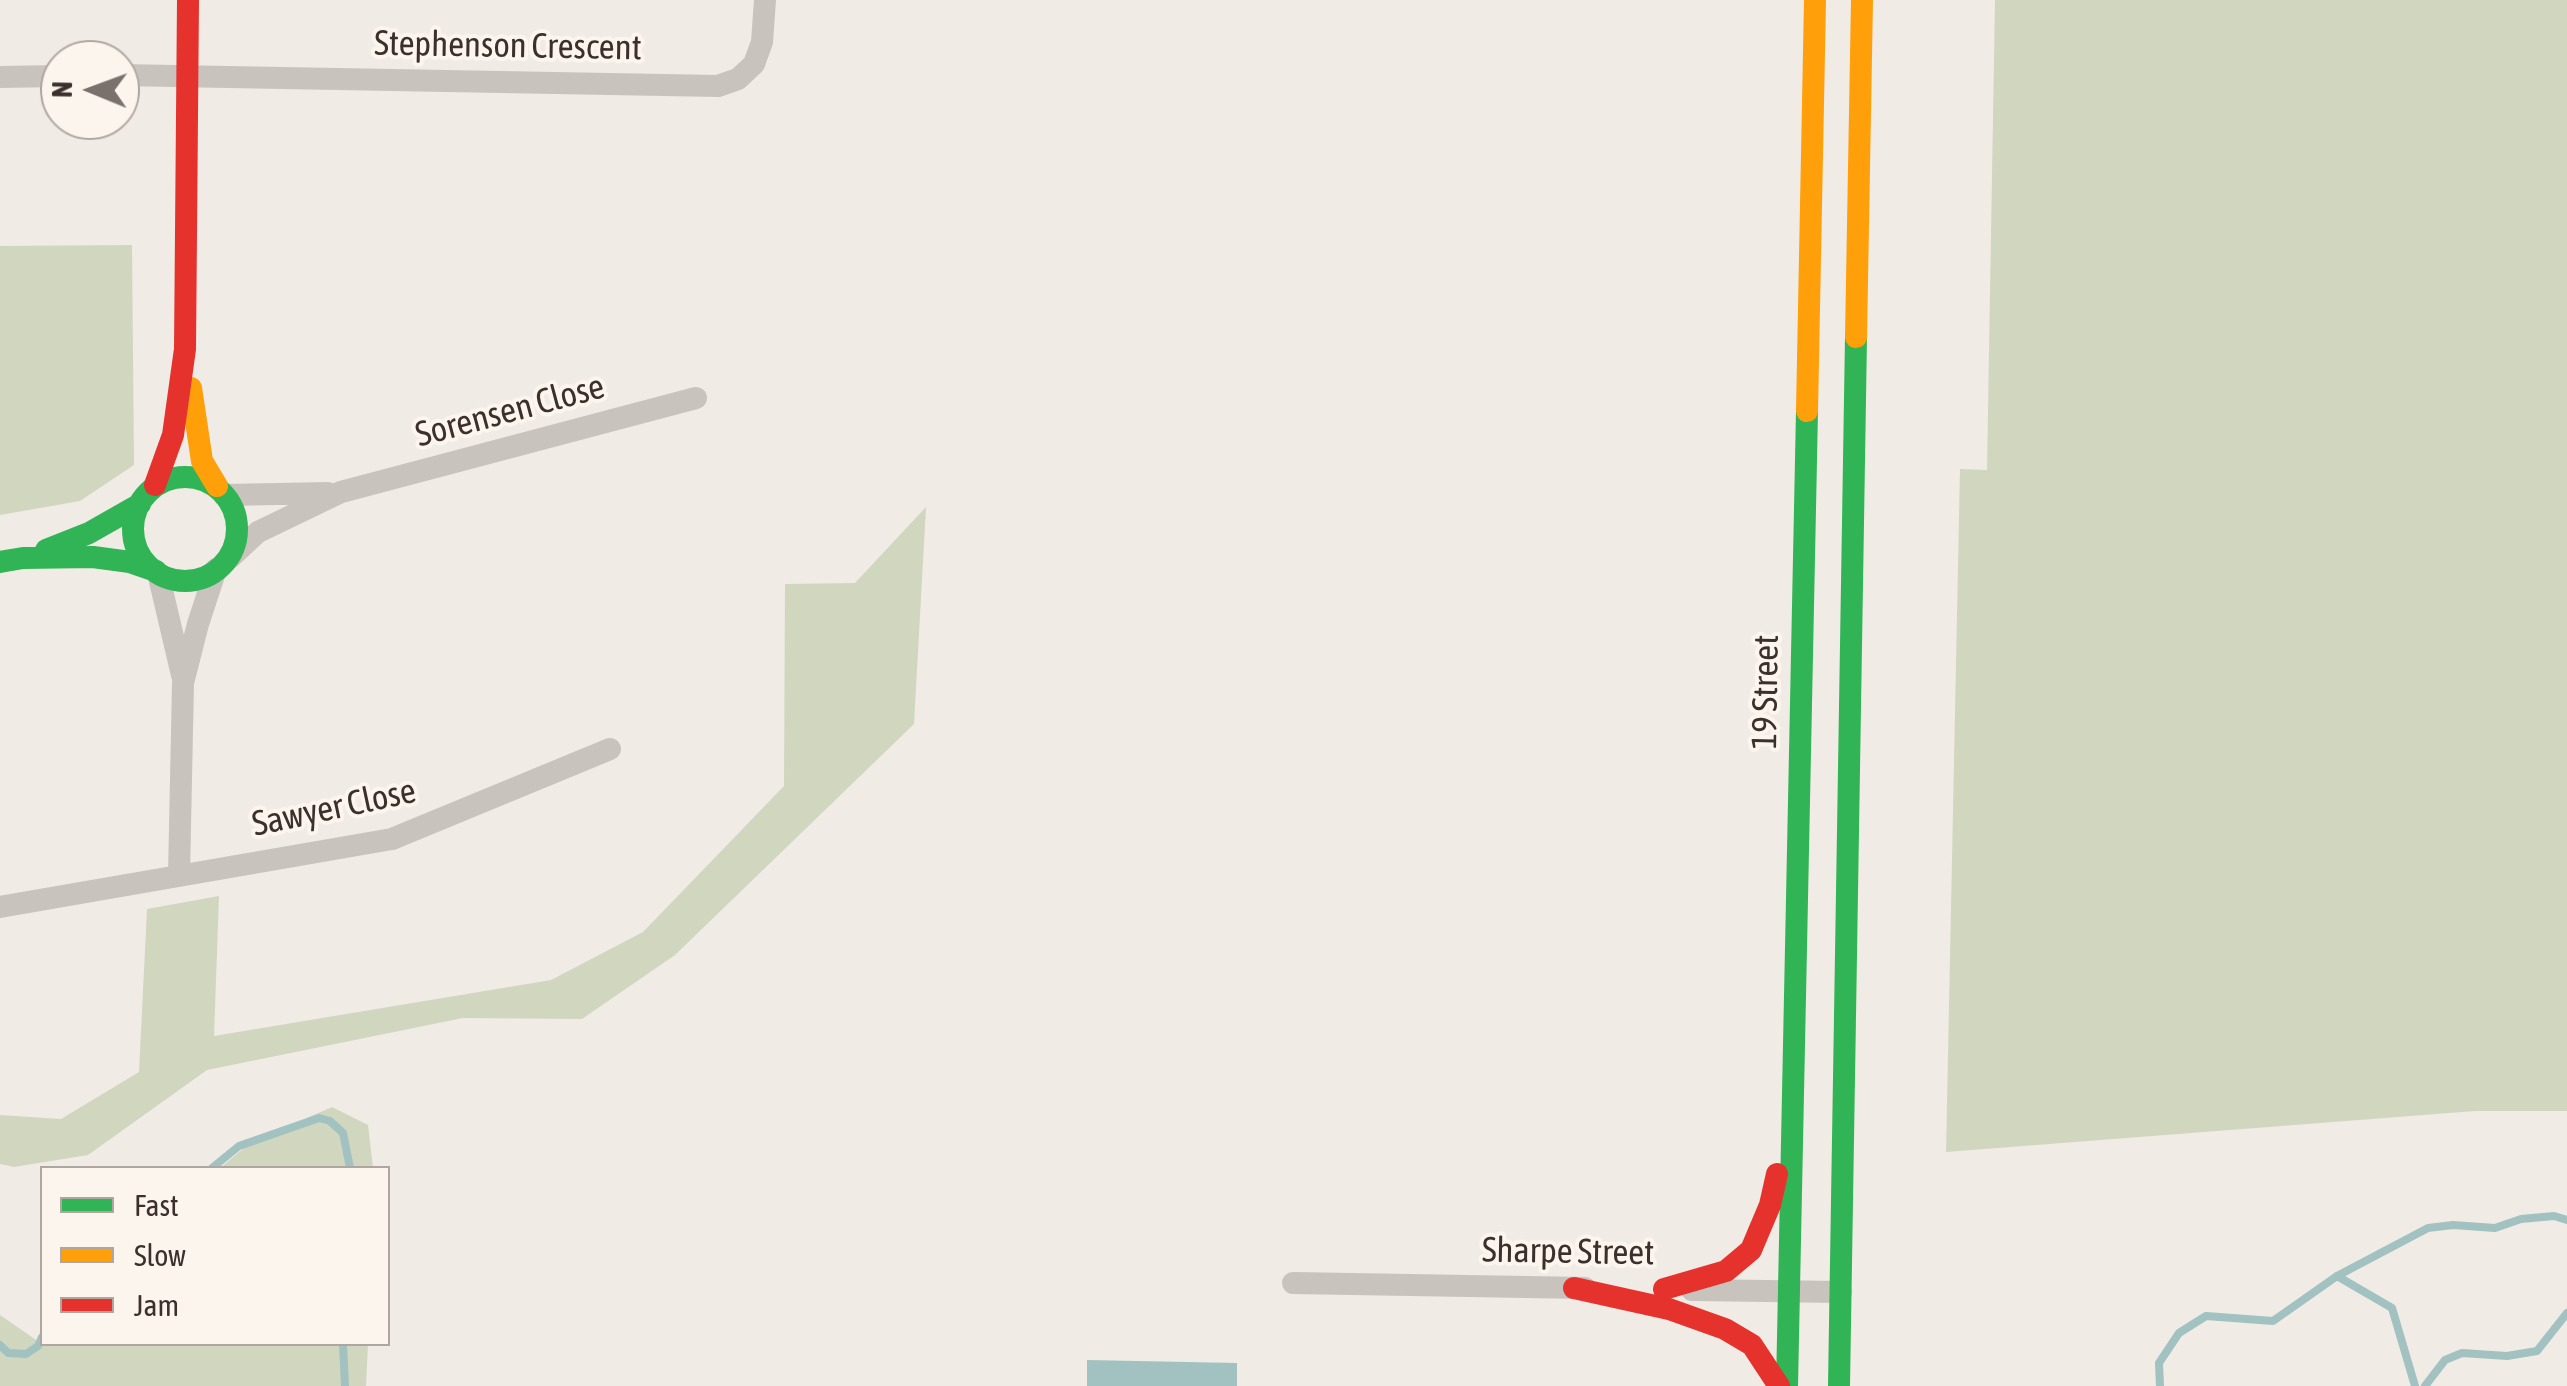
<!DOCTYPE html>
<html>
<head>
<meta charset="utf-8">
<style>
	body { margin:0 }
	#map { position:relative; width:2567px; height:1386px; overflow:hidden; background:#f0ebe5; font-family:"Asap Condensed",sans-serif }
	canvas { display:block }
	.legend { position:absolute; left:40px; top:1166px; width:350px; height:180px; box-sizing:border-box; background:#fbf5ee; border:2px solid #aea6a0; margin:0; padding:12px 18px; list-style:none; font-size:30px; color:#3b302b }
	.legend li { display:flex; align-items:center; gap:20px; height:50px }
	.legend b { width:50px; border:2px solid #aea6a0 }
	.north { position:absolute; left:40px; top:40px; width:100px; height:100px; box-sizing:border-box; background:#fbf5ee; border:2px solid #aea6a0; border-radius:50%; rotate:271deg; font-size:28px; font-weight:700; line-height:40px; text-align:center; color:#3b302b }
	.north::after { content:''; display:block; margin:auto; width:35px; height:45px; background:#7a716c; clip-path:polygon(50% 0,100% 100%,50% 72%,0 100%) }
</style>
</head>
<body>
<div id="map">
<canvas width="2567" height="1386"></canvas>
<ul class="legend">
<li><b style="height:12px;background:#30b455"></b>Fast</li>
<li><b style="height:12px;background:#ff9f0a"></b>Slow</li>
<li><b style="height:12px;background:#e5322d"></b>Jam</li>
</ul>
<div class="north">N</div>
</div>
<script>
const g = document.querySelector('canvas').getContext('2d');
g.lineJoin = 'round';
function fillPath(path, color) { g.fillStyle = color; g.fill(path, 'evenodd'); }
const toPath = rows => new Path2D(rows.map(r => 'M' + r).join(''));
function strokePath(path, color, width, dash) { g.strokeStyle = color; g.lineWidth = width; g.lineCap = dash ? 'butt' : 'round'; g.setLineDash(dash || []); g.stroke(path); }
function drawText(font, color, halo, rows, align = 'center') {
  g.font = font + ' "Asap Condensed",sans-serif'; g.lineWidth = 8; g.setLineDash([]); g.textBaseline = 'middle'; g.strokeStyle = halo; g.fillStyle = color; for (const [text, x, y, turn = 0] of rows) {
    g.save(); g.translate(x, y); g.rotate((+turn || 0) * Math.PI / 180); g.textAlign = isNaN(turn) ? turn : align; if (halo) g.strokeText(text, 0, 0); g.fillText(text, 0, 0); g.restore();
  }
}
const green = toPath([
	[1995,0,2567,0,2567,1111,2475,1111,1946,1152,1960,469,1987,470],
	[132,245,134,465,80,501,0,515,0,246],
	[926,507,914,724,675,955,582,1019,463,1018,207,1070,88,1155,14,1167,0,1164,0,1115,61,1119,139,1072,147,909,219,896,214,1036,551,980,643,932,784,786,785,584,855,583],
	[332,1107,368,1125,373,1168,220,1168,250,1143],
	[0,1315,42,1344,368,1344,366,1386,0,1386]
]);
const water = toPath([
	[1087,1360,1237,1363,1237,1386,1087,1386]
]);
const stream = toPath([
	[212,1168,239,1146,319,1118,330,1121,343,1133,350,1168],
	[2337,1276,2392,1308,2415,1386],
	[343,1344,345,1386],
	[0,1345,8,1353,26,1354,38,1346,42,1337],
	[2160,1386,2159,1363,2179,1333,2206,1316,2273,1321,2337,1276,2428,1228,2453,1225,2495,1228,2521,1219,2554,1216,2567,1220],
	[2425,1386,2445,1360,2462,1353,2507,1356,2537,1351,2567,1313]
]);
const street = toPath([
	[120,75,718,86,738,79,754,64,762,42,765,0],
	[0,77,60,76],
	[224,495,328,493],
	[230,558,258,532,341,492,696,398],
	[158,573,182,675],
	[179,875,183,683,198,624,216,569],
	[0,907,392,839,610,749],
	[1293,1283,1585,1288],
	[1692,1290,1841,1292]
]);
const fast = toPath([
	'133 529a52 52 0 1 1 104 0a52 52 0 1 1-104 0Z',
	[46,550,89,533,140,504],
	[0,562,23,558,93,557,130,562,156,571],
	[1787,1386,1807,411],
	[1839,1386,1856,337]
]);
const slow = toPath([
	[1856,337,1862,0],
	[191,388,202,461,217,486],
	[1807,411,1815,0]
]);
const jam = toPath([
	[155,485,173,435,185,349,188,0],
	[1574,1288,1669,1309,1725,1329,1752,1345,1779,1386],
	[1664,1289,1726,1271,1751,1250,1770,1205,1777,1174]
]);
const streetNames = [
	["Stephenson Crescent",508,46,1],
	["Sorensen Close",510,411,-15],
	["19 Street",1766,692,-89],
	["Sawyer Close",334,808,-12],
	["Sharpe Street",1568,1252,1]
];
fillPath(green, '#d1d6bf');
fillPath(water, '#a1c2c1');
strokePath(stream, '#a1c2c1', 8);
strokePath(street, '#c9c3be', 22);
strokePath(fast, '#30b455', 22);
strokePath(slow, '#ff9f0a', 22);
strokePath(jam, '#e5322d', 22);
drawText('35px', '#3b302b', '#fbf5ee', streetNames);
</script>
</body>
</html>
